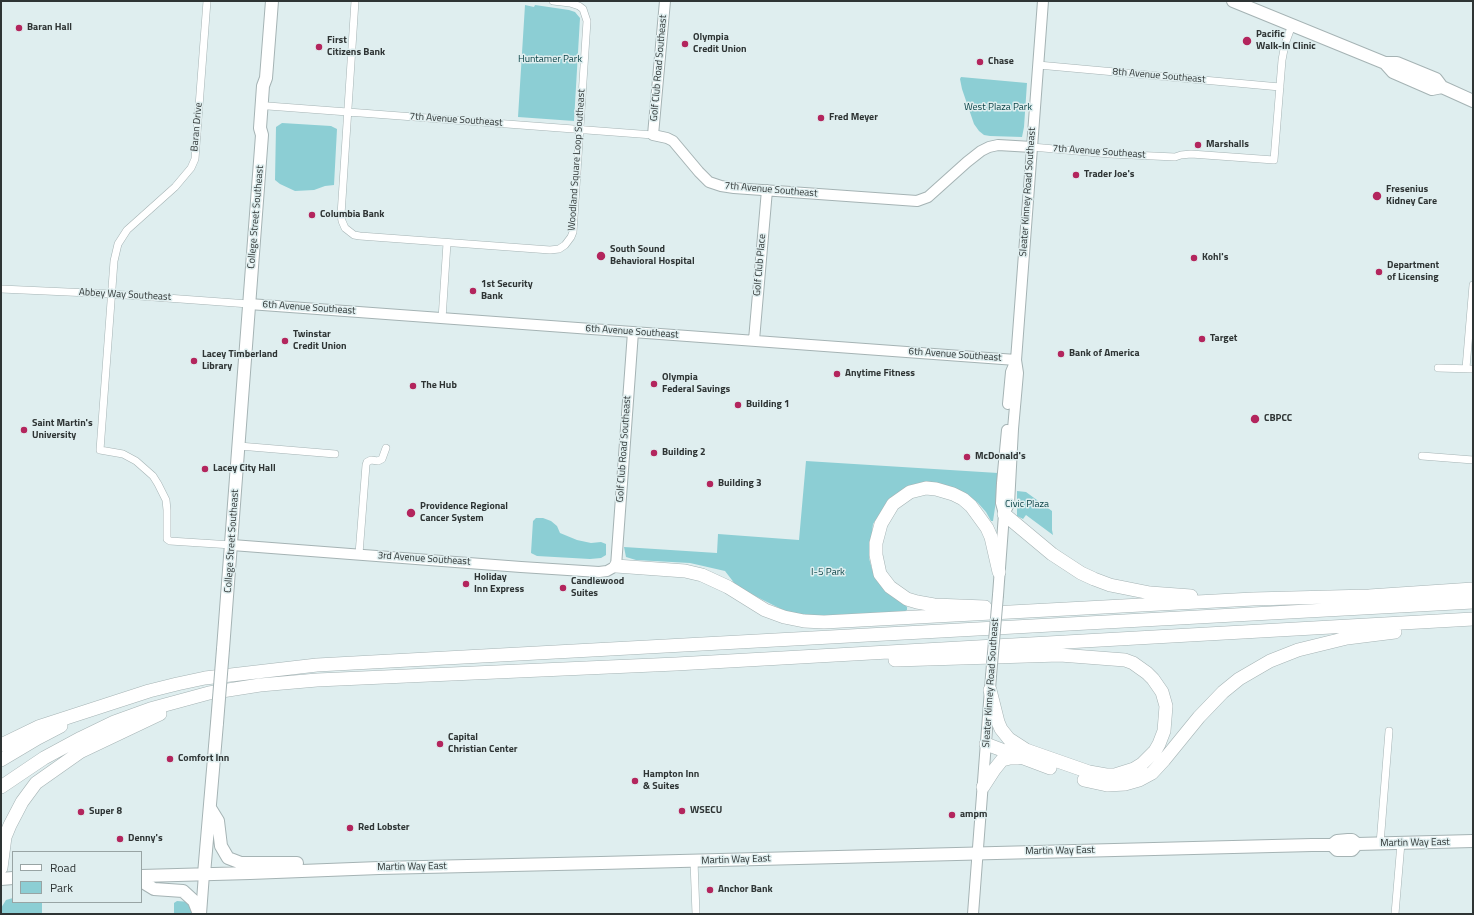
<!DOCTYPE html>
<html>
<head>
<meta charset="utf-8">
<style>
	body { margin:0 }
	#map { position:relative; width:1474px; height:915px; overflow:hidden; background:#dfeeef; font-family:"Titillium Web",sans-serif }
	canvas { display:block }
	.frame { position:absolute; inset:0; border:2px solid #2e3434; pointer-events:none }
	.legend { position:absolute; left:12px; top:851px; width:130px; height:52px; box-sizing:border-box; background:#dfeeef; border:1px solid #98a4a4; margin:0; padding:5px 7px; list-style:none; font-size:12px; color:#2e3434 }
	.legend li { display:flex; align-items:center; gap:8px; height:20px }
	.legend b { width:20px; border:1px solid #98a4a4 }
</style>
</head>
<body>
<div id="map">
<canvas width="1474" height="915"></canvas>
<div class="frame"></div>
<ul class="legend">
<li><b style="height:5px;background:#fff"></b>Road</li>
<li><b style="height:11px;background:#8cced4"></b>Park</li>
</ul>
</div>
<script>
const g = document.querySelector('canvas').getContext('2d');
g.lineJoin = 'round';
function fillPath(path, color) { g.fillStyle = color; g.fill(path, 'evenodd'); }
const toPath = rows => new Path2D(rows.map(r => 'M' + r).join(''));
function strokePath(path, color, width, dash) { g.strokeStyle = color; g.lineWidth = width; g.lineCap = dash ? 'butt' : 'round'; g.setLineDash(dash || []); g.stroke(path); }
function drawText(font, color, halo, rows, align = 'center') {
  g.font = font + ' "Titillium Web",sans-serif'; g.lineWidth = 3; g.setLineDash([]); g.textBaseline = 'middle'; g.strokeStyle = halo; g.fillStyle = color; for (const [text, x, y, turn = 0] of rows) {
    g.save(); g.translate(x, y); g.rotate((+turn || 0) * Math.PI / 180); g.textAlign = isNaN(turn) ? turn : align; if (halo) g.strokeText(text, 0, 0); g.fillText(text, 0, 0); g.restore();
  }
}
const green = toPath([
	[525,5,534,7,535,5,569,10,575,12,580,18,574,121,518,117],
	[961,77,1027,83,1024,127,1022,137,990,136,984,135,979,131,974,124,962,89,960,79],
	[282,123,331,126,337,129,334,185,325,186,314,190,295,191,280,184,275,180,276,127],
	[806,461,998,473,996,501,993,521,991,521,986,512,978,503,967,495,952,489,888,502,873,524,869,558,872,569,907,607,907,610,904,612,851,615,808,616,795,614,781,609,745,591,735,584,725,571,690,563,636,560,626,557,624,547,717,553,718,534,799,540],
	[1017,491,1026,492,1052,511,1052,530,1053,535,1026,515,1023,519,1017,516],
	[536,518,543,518,551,521,557,526,560,533,577,540,591,543,601,542,606,544,606,555,601,558,590,559,537,556,531,553,533,521],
	[13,898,13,902,42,902,42,914,1,914,1,908,6,900],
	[177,901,190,902,195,914,174,914,174,903]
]);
const street = toPath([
	[207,1,195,159,191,168,175,187,127,230,118,244,114,261,100,450,123,454,136,461,153,476,158,484,166,500,167,510,167,539,170,541,232,545],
	[355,1,341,215,342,221,345,228,354,235,360,236,550,250,559,249,565,245,571,237,573,232,587,21,583,9,579,6,570,3,553,1],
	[1038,65,1280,87],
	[268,106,653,135],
	[1032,147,1110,154,1175,157,1181,155,1191,154,1274,160,1282,60,1285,44,1292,25],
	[1,289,112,294,249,304],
	[442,319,447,243],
	[1438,368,1473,369],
	[1466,368,1473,285],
	[239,446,335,454],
	[1422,456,1473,460],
	[359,554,366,465,367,462,371,460,378,461,382,459,386,448],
	[1380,844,1389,731],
	[694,861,696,914],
	[1395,914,1401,843]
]);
const secondary = toPath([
	[665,1,653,135,667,138,673,141,699,172,709,182,721,186,734,188,917,201,928,197,967,162,981,151,989,147,998,145,1032,147],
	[249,304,1016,360],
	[754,340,767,190],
	[1008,404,1011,372,1016,360],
	[1004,514,1009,504,1013,429,1018,373,1016,360,1043,1],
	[232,545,521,567,599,572,607,571,616,566,633,332],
	[998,595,1004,514,1001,503,1002,483,1007,430],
	[201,914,204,874],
	[973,914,991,676]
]);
const primary = toPath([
	[1233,1,1385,63,1397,63,1436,79,1442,87],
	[1385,63,1393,72,1432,89,1442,87,1473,101],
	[223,649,262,135,260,128,263,86,266,78,272,1],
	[210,808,218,821,221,846,228,858,241,863,297,863],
	[1332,845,1337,850,1352,850,1357,844],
	[204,874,217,723],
	[141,876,250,873,379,868,601,863,1312,845,1332,845,1337,841,1348,840,1352,840,1357,844,1473,841],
	[1,879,13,878],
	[141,881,154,889,183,891,194,901,199,914]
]);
const highway = toPath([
	[1004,514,1052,554,1081,573,1094,579,1110,585,1150,593,1191,596],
	[616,566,685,571,702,575,728,587,765,610,784,617,804,621,824,622,1253,599,1369,596,1473,589],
	[985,607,934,605,917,602,907,599,890,587,880,574,876,555,876,543,881,524,893,504,910,492,926,488,936,489,953,494,963,499,971,506,987,528,991,537,999,572],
	[895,660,1060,655,1125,660,1133,663,1147,673,1153,679,1162,692,1166,706,1164,731,1159,744,1155,751,1142,764,1134,769,1115,775,1106,775,1089,772,1026,750,1009,739,1001,729,998,722,990,690],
	[986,744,1050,768],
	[1,745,38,727,149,691,177,684,205,678,317,665,1473,602],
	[1,760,38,738,61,726],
	[1084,780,1107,785,1125,784,1139,780,1152,773,1164,760,1199,717,1223,692,1239,679,1270,661,1298,650,1347,638,1395,632],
	[1,787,44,758,81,738,114,722,150,709,209,693,260,685,317,680,676,664,1473,619],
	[983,787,994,770,1002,760,1010,758,1018,758],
	[1,868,5,837,10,825,22,802,36,783,80,752,160,714]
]);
const secondaryBridge = toPath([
	[991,676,998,595]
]);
const primaryBridge = toPath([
	[217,723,223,649]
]);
const markers = [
	[19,28,4,"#b3255d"],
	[1247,41,5,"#b3255d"],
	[685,44,4,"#b3255d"],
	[319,47,4,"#b3255d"],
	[980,62,4,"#b3255d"],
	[821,118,4,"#b3255d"],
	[1198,145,4,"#b3255d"],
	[1076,175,4,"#b3255d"],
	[1377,196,5,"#b3255d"],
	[312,215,4,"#b3255d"],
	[601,256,5,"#b3255d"],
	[1194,258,4,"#b3255d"],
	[1379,272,4,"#b3255d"],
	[473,291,4,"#b3255d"],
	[1202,339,4,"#b3255d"],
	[285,341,4,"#b3255d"],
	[1061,354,4,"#b3255d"],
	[194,361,4,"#b3255d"],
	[837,374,4,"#b3255d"],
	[654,384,4,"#b3255d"],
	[413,386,4,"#b3255d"],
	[738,405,4,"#b3255d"],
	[1255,419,5,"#b3255d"],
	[24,430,4,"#b3255d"],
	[654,453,4,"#b3255d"],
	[967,457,4,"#b3255d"],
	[205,469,4,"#b3255d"],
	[710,484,4,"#b3255d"],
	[411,513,5,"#b3255d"],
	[466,584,4,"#b3255d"],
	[563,588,4,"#b3255d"],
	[440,744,4,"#b3255d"],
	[170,759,4,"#b3255d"],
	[635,781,4,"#b3255d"],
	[682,811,4,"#b3255d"],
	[81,812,4,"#b3255d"],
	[952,815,4,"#b3255d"],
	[350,828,4,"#b3255d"],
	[120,839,4,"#b3255d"],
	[710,890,4,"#b3255d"]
];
const poiNames = [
	["Baran Hall",27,28],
	["Pacific",1256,35],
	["Walk-In Clinic",1256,47],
	["Olympia",693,38],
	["Credit Union",693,50],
	["First",327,41],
	["Citizens Bank",327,53],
	["Chase",988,62],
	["Fred Meyer",829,118],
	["Marshalls",1206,145],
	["Trader Joe's",1084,175],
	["Fresenius",1386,190],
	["Kidney Care",1386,202],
	["Columbia Bank",320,215],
	["South Sound",610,250],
	["Behavioral Hospital",610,262],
	["Kohl's",1202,258],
	["Department",1387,266],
	["of Licensing",1387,278],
	["1st Security",481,285],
	["Bank",481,297],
	["Twinstar",293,335],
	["Credit Union",293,347],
	["Target",1210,339],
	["Bank of America",1069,354],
	["Lacey Timberland",202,355],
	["Library",202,367],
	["Anytime Fitness",845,374],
	["Olympia",662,378],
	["Federal Savings",662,390],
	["The Hub",421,386],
	["Building 1",746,405],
	["CBPCC",1264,419],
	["Saint Martin's",32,424],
	["University",32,436],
	["Building 2",662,453],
	["McDonald's",975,457],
	["Lacey City Hall",213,469],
	["Building 3",718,484],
	["Providence Regional",420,507],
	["Cancer System",420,519],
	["Holiday",474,578],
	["Inn Express",474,590],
	["Candlewood",571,582],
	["Suites",571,594],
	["Capital",448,738],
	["Christian Center",448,750],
	["Comfort Inn",178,759],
	["Hampton Inn",643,775],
	["& Suites",643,787],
	["WSECU",690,811],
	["Super 8",89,812],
	["ampm",960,815],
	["Red Lobster",358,828],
	["Denny's",128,839],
	["Anchor Bank",718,890]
];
const parkNames = [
	["Huntamer Park",550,60],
	["West Plaza Park",998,108],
	["Civic Plaza",1027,505],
	["I-5 Park",828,573]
];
const streetNames = [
	["Golf Club Road Southeast",659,68,-85],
	["8th Avenue Southeast",1159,76,5],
	["7th Avenue Southeast",456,120,4],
	["Baran Drive",197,127,-85],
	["7th Avenue Southeast",1099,152,4],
	["Woodland Square Loop Southeast",577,160,-86],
	["7th Avenue Southeast",771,190,5],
	["Sleater Kinney Road Southeast",1028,192,-86],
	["College Street Southeast",256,217,-85],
	["Golf Club Place",760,265,-85],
	["Abbey Way Southeast",125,295,3],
	["6th Avenue Southeast",309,308,4],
	["6th Avenue Southeast",632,332,4],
	["6th Avenue Southeast",955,355,4],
	["Golf Club Road Southeast",624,449,-86],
	["College Street Southeast",232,541,-86],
	["3rd Avenue Southeast",424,559,4],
	["Sleater Kinney Road Southeast",991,683,-86],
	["Martin Way East",1415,843,-1],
	["Martin Way East",1060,851,-1],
	["Martin Way East",736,860,-2],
	["Martin Way East",412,867,-1]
];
fillPath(green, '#8cced4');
strokePath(street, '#a5b3b4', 8);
strokePath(secondary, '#a5b3b4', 12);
strokePath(primary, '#a5b3b4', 14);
strokePath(highway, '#a5b3b4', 14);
strokePath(street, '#fff', 7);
strokePath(secondary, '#fff', 10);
strokePath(primary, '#fff', 12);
strokePath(highway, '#fff', 13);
strokePath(secondaryBridge, '#a5b3b4', 12, []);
strokePath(primaryBridge, '#a5b3b4', 14, []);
strokePath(secondaryBridge, '#fff', 10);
strokePath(primaryBridge, '#fff', 12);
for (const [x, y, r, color] of markers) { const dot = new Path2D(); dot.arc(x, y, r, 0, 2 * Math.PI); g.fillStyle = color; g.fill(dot); strokePath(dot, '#dfeeef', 1.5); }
drawText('bold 10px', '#2e3434', '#dfeeef', poiNames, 'left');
drawText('10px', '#0b4347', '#dfeeef', parkNames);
drawText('10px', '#2e3434', '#dfeeef', streetNames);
</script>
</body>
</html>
